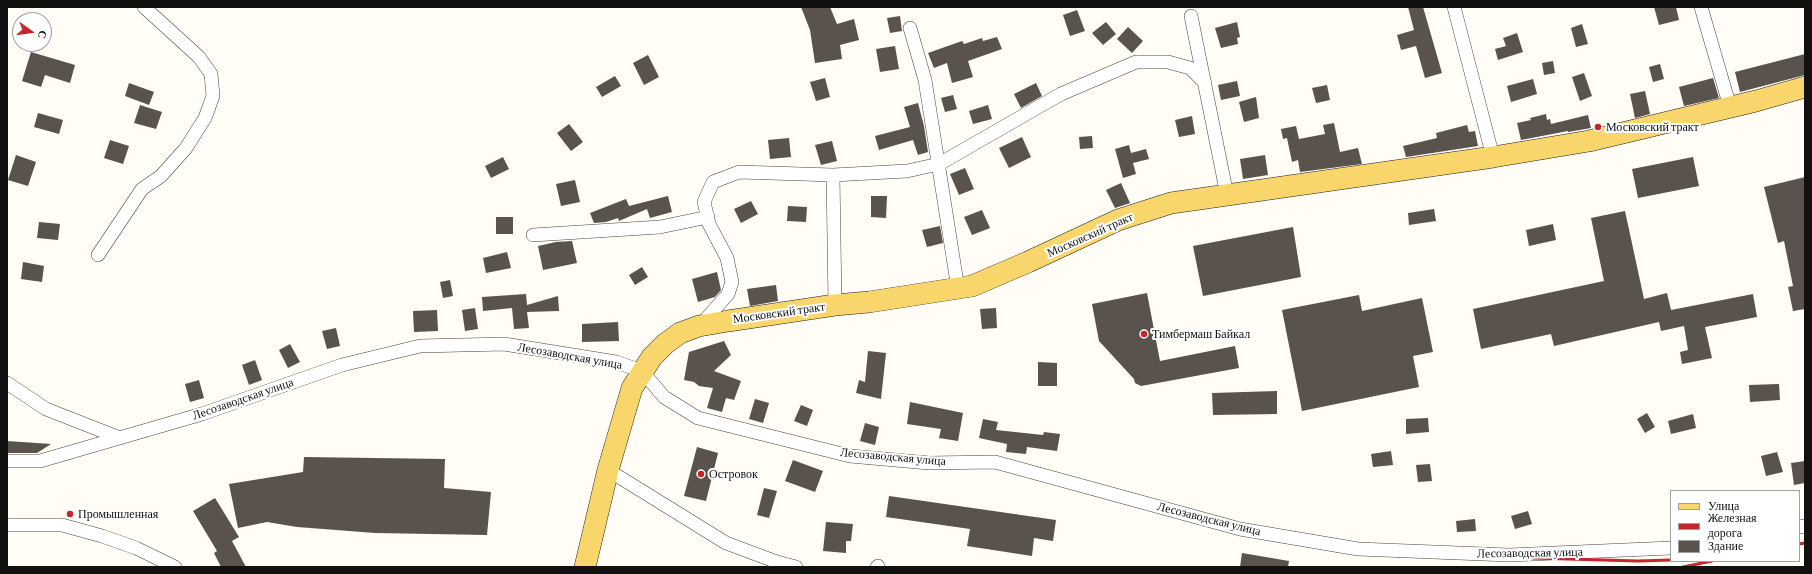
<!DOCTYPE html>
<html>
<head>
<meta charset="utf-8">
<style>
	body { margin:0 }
	#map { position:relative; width:1812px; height:574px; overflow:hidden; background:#fffdf5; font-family:"Crimson Pro",serif }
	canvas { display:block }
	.frame { position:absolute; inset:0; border:8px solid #111; pointer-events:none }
	.legend { position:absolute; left:1670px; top:490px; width:130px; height:72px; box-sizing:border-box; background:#fff; border:1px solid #a0a0a0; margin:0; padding:5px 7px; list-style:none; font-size:12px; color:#111 }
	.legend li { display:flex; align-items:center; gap:8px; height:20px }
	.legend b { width:20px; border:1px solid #a0a0a0 }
	.north { position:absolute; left:12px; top:12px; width:40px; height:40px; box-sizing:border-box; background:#fff; border:1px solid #a0a0a0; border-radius:50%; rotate:104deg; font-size:11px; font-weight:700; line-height:16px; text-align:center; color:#111 }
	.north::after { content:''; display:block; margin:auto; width:14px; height:18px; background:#c4262e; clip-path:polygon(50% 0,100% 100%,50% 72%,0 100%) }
</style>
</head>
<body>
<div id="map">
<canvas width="1812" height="574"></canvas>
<div class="frame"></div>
<ul class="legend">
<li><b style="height:5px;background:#f9d66b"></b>Улица</li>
<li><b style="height:5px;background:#c4262e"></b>Железная дорога</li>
<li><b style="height:11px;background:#5a524d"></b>Здание</li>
</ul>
<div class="north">С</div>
</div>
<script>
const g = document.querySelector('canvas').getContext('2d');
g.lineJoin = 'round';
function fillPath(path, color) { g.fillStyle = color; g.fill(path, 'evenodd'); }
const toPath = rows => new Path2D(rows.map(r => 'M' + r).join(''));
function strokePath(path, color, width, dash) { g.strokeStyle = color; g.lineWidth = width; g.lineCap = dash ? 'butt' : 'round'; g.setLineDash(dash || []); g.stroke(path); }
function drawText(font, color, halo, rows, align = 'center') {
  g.font = font + ' "Crimson Pro",serif'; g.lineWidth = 4; g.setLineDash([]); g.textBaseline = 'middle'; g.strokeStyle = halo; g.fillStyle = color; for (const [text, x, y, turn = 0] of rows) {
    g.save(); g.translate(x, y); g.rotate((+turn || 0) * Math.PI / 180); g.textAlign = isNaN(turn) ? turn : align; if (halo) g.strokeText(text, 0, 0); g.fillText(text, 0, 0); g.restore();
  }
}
const building = toPath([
	[801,7,830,7,837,24,854,19,859,40,840,45,842,59,815,63,810,30],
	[1408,7,1423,7,1442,73,1425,78,1416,46,1401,50,1397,35,1414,30],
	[1654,7,1676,7,1679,20,1659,25],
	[1077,10,1085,31,1070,36,1063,15],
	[900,16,902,31,890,33,887,18],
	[1106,22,1116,34,1103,45,1092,33],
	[1237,22,1240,37,1237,38,1238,44,1221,48,1215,28],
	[1582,24,1588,44,1576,47,1571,28],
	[1128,27,1143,41,1132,53,1117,39],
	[1517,33,1523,52,1498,60,1495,49,1506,46,1503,38],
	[997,37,1002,49,968,61,973,77,952,83,947,63,934,68,928,53,962,41,964,44,982,38,983,41],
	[895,46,899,69,880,72,876,49],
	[31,52,75,65,70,83,45,75,41,87,22,81],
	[1805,54,1805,75,1740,92,1735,72],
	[648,55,659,77,644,85,633,63],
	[1553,61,1555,73,1544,75,1542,63],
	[1660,64,1664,79,1653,82,1649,67],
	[1584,73,1592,96,1580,101,1572,77],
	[615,76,621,86,602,97,596,87],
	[825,78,830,97,816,101,810,82],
	[1713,78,1719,98,1684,106,1679,87],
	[1533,79,1537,94,1511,102,1507,86],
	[1237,81,1240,96,1221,100,1218,85],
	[129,83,154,92,149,105,125,96],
	[1036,83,1042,96,1021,108,1014,94],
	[1327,85,1330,100,1316,103,1312,88],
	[1645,91,1650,114,1635,118,1630,94],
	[953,95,957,109,945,112,941,98],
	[1256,97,1259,118,1244,122,1239,102],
	[918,103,924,126,928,152,918,155,913,140,879,150,875,136,910,127,904,107],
	[140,105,162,112,156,129,134,123],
	[988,105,992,119,973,124,969,111],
	[38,113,63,120,59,134,34,127],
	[1546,114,1547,120,1550,119,1551,124,1588,115,1591,128,1568,132,1568,131,1521,140,1517,123,1531,120,1530,118],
	[1192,116,1195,134,1179,137,1175,120],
	[1334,123,1340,152,1358,148,1362,164,1300,172,1298,160,1292,162,1287,138,1283,139,1281,129,1296,126,1299,139,1325,134,1323,125],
	[569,124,583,142,571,151,557,133],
	[1467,125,1469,132,1475,131,1478,146,1406,157,1403,146,1437,138,1436,133],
	[1092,136,1093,148,1080,149,1079,137],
	[1022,137,1031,157,1009,168,999,148],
	[789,138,791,157,770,159,768,140],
	[110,140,129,146,123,164,104,158],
	[832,141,837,161,821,165,815,145],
	[1129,145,1131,153,1146,149,1149,159,1133,163,1136,174,1123,178,1115,149],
	[16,155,36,162,28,186,8,180],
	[1265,155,1268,175,1243,179,1240,159],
	[503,157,509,169,491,178,485,166],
	[1693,157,1699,186,1638,198,1632,169],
	[965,168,974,189,959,195,950,174],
	[1805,177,1805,309,1793,311,1788,287,1793,286,1784,241,1778,243,1764,187],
	[575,180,580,202,561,206,556,184],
	[1121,183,1130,203,1115,208,1106,190],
	[668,196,672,212,650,218,647,209,619,221,618,218,606,222,594,223,590,213,626,199,629,206],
	[871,196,887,196,886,218,871,217],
	[751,201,758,214,741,223,734,209],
	[788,206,807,207,806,222,787,221],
	[1434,209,1436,221,1409,225,1408,213],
	[982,210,990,228,972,235,964,217],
	[1625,211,1644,299,1667,293,1671,310,1753,294,1757,317,1705,327,1712,358,1682,364,1680,352,1688,350,1684,326,1661,331,1659,322,1554,346,1551,334,1481,349,1473,309,1604,281,1591,218],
	[496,217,513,217,513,234,496,234],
	[39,222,60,224,58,240,37,238],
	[1553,224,1556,240,1529,246,1526,230],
	[940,226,943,243,927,247,922,230],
	[1293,227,1301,277,1203,296,1193,246],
	[572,241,577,263,543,270,538,246,556,242],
	[507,252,511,268,486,273,483,258],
	[23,262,44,266,42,282,21,279],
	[642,267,648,277,635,285,629,275],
	[717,272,721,290,715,297,698,302,692,279],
	[450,280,453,296,443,298,440,282],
	[776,285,778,301,750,306,747,289],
	[1147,293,1160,361,1235,346,1239,368,1141,386,1135,383,1134,379,1099,341,1092,304],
	[526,294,527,305,558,296,559,311,527,312,529,328,514,329,512,308,483,311,482,297],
	[1359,295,1362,311,1422,298,1433,352,1413,356,1419,387,1302,411,1282,310],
	[475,308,478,329,465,331,462,310],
	[996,308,997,328,982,329,980,309],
	[437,310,438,331,414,332,413,311],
	[618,322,619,341,582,342,582,324],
	[336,328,340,346,327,349,322,331],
	[724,341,731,355,714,371,741,381,734,400,726,398,722,412,707,408,713,388,699,386,694,382,684,380,689,352],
	[290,344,300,362,288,368,279,350],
	[868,351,886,353,881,399,856,393,859,380,865,382],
	[255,360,262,380,249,385,242,365],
	[1038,362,1057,363,1057,386,1038,386],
	[199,380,204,398,190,402,185,384],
	[1779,384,1780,400,1750,402,1749,385],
	[1277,391,1277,414,1213,415,1212,393],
	[755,399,769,403,763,423,749,419],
	[910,402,963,413,958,441,939,438,941,429,907,424],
	[801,405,813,410,807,426,794,421],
	[1647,413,1655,427,1645,433,1637,419],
	[1693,414,1696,428,1671,434,1668,421],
	[1428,418,1429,432,1406,434,1406,419],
	[983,419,998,422,996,430,1043,435,1044,432,1060,434,1057,451,1027,447,1026,454,1006,452,1007,444,979,438],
	[865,423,879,427,875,445,860,441],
	[7,441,51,444,37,453,7,453],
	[697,447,718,453,706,501,684,496],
	[1391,451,1393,465,1373,467,1371,454],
	[1777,452,1783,472,1766,476,1761,456],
	[304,457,445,459,444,488,491,492,487,535,375,533,297,527,267,522,238,528,229,484,303,472],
	[793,460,823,471,815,492,785,481],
	[1805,461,1805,483,1794,485,1791,463],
	[1430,464,1432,481,1418,482,1416,465],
	[764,488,777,491,769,518,757,515],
	[889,496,1056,520,1053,541,1034,538,1032,556,967,546,970,529,886,517],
	[215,498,239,537,232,541,246,567,221,567,214,553,217,551,193,511],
	[1528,511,1532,524,1515,529,1511,516],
	[1475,519,1476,531,1457,532,1456,521],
	[826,522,853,524,851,541,846,541,846,553,823,551],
	[1242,553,1289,561,1288,567,1240,567]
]);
const street = toPath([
	[1454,7,1493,157],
	[1701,7,1730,107],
	[1191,16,1227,195],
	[910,28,925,80,958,289],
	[833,175,835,305],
	[533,235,660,227,708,217],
	[98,255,142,189,161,176,186,148,205,118,213,96,211,74,199,57,144,7],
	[699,326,706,319,728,294,732,282,727,258,709,224,704,202,713,182,739,172,833,175,907,171,939,164,1061,94,1136,62,1168,62,1190,68,1205,83],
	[7,383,46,409,120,438],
	[7,461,40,461,202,414,342,365,420,346,504,344,616,362,642,371,664,397,698,418,850,456,929,463,995,462,1240,529,1358,549,1509,555,1671,548],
	[608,470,726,543,777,562,796,567],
	[7,525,62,525,102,536,136,548,175,567],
	[1799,527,1805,526],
	[877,567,878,566]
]);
const primary = toPath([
	[585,567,608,470,632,388,652,357,665,344,680,333,699,326,728,321,835,305,869,302,972,286,1028,262,1118,220,1171,203,1493,157,1589,141,1756,101,1805,87]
]);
const rail = toPath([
	[1799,544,1805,543],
	[1533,558,1638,561,1671,560],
	[1683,567,1712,561]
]);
const markers = [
	[1598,127,4,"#c4262e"],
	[1144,334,4,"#c4262e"],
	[701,474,4,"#c4262e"],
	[70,514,4,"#c4262e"]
];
const poiNames = [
	["Московский тракт",1606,127],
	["Тимбермаш Байкал",1152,334],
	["Островок",709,474],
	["Промышленная",78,514]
];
const streetNames = [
	["Московский тракт",1090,235,-24],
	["Московский тракт",779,313,-8],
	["Лесозаводская улица",570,356,10],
	["Лесозаводская улица",243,399,-19],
	["Лесозаводская улица",893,457,5],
	["Лесозаводская улица",1209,519,14],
	["Лесозаводская улица",1530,553,-1]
];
fillPath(building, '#5a524d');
strokePath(street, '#444', 14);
strokePath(primary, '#222', 22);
strokePath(street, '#fff', 13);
strokePath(primary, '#f9d66b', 21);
strokePath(rail, '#c4262e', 3);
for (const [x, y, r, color] of markers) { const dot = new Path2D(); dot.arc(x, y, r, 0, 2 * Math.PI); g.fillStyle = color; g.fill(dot); strokePath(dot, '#fff', 1.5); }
drawText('12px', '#111', '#fff', poiNames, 'left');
drawText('12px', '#111', '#fff', streetNames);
</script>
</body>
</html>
